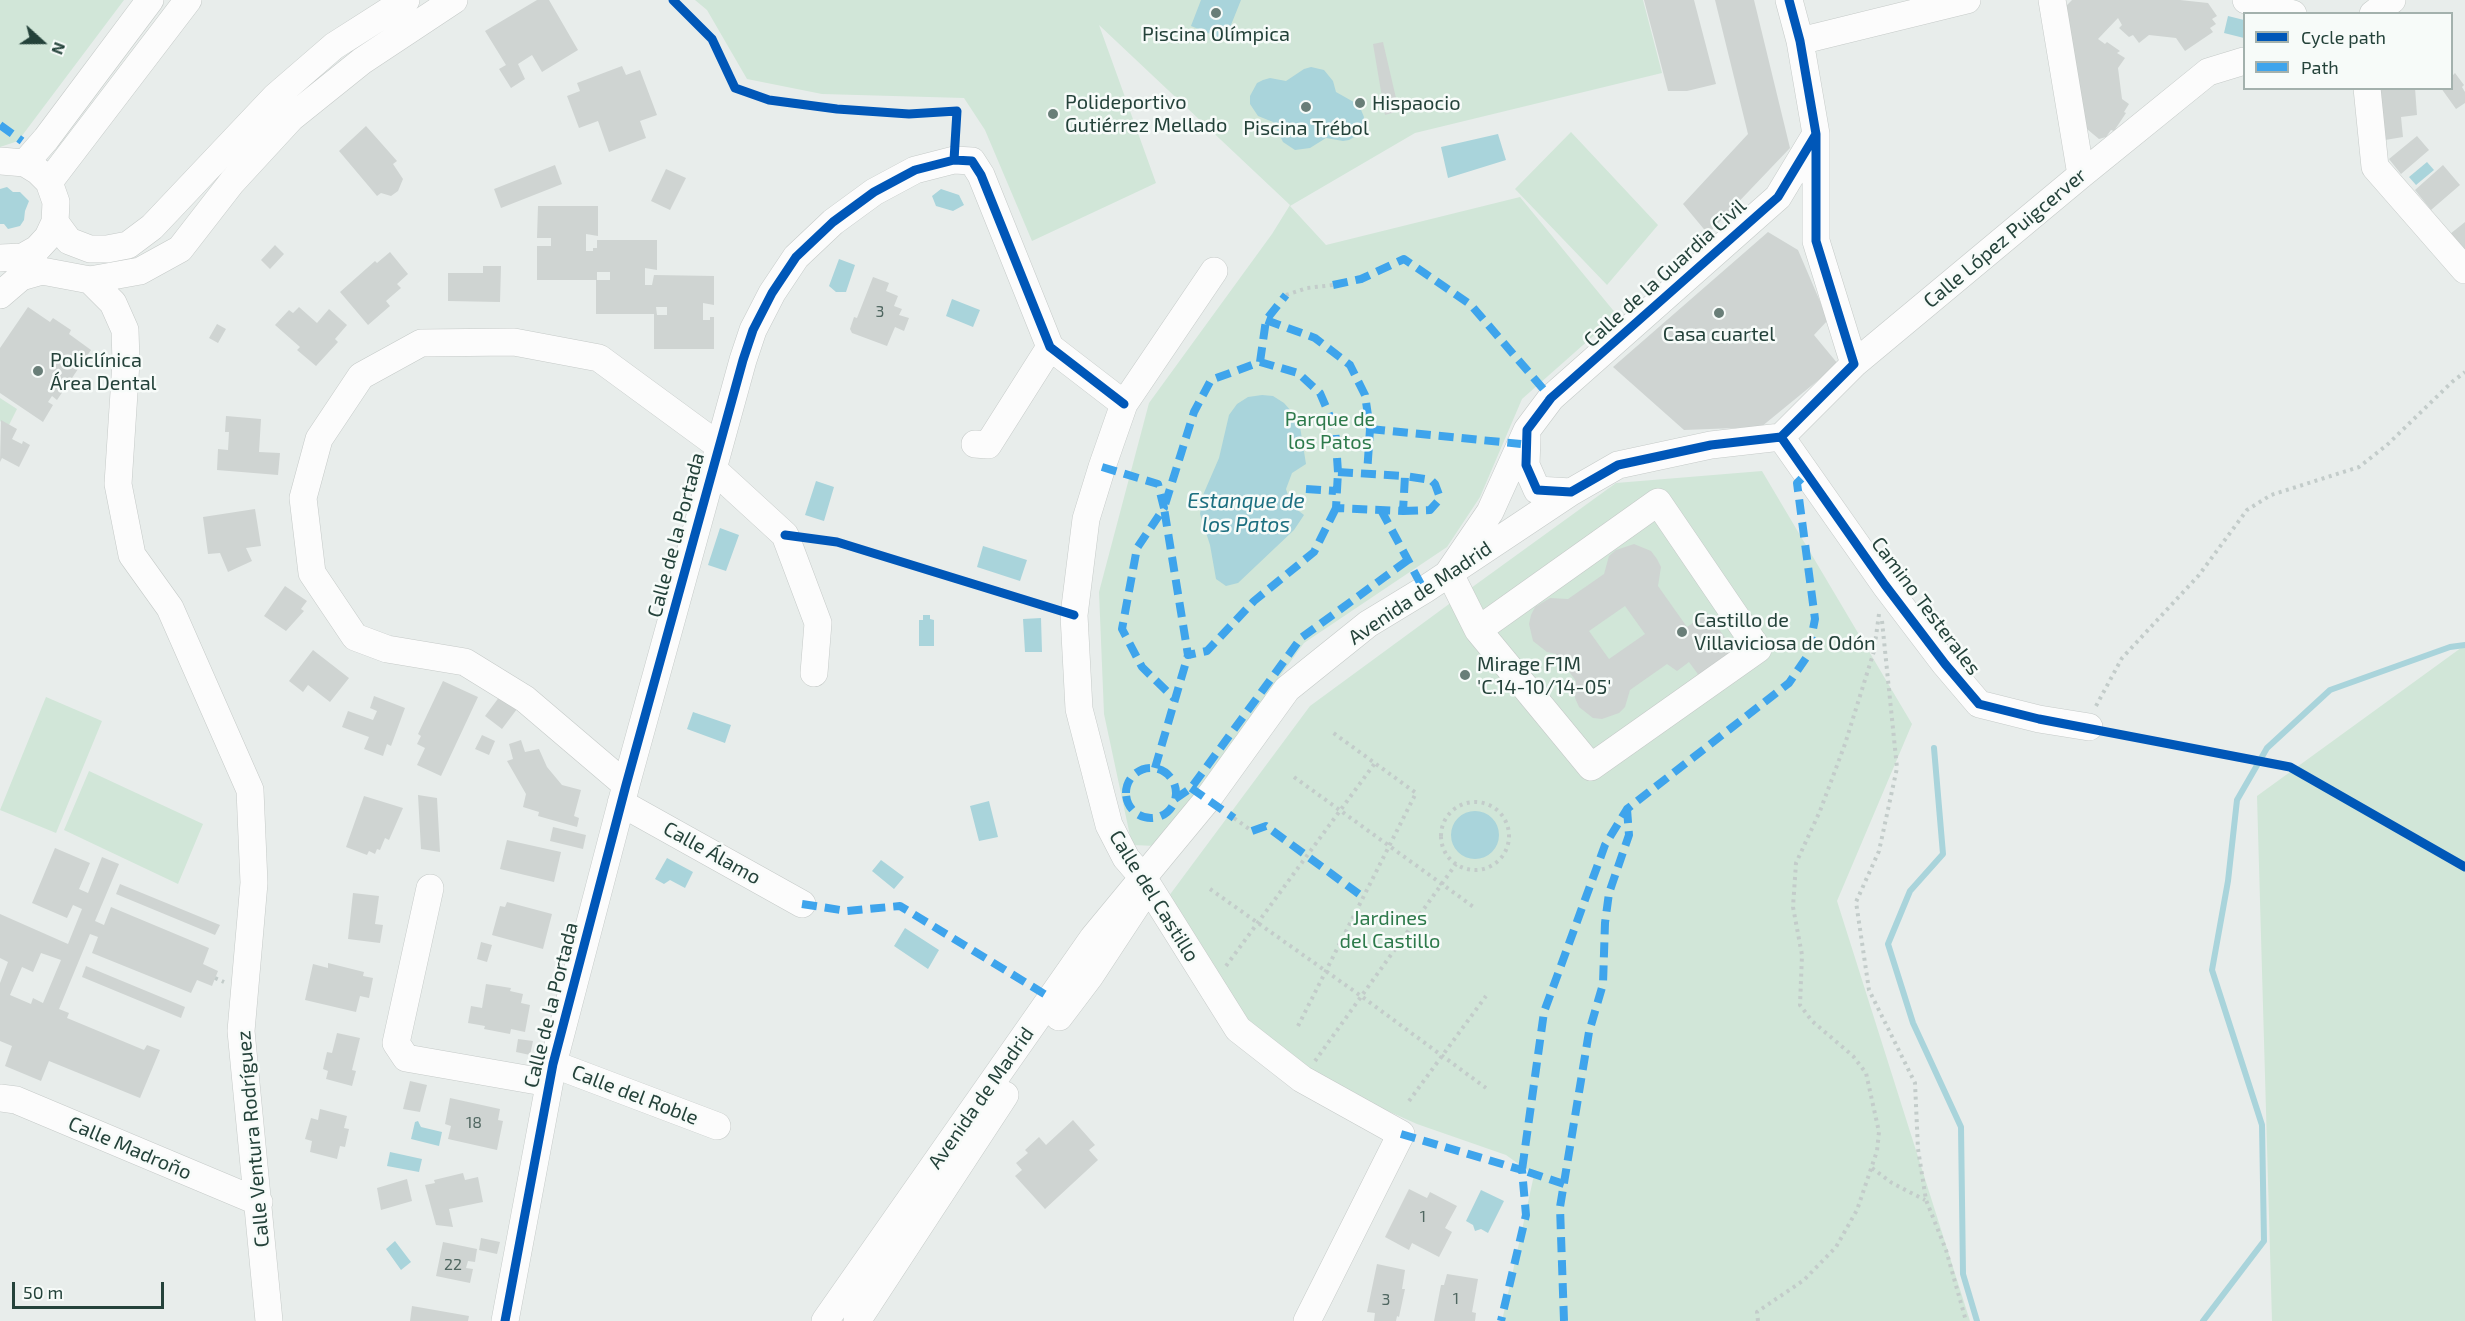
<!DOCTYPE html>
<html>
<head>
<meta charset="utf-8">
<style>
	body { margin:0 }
	#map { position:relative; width:2465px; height:1321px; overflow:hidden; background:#e8edeb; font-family:"Exo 2",sans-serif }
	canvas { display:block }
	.legend { position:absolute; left:2243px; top:12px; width:210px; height:78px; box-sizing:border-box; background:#f7fbf9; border:2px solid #a3b1ad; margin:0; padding:8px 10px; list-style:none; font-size:18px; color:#24423a }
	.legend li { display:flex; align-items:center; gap:12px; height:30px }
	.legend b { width:30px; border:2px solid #a3b1ad }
	.north { position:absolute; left:12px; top:12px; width:60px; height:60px; -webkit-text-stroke:4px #f7fbf9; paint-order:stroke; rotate:111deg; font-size:16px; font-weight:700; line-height:24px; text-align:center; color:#24423a }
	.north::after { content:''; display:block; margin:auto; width:21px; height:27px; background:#24423a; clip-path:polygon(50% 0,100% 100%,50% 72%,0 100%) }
	.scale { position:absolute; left:12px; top:1282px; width:152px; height:27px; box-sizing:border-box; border:3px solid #24423a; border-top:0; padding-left:8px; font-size:18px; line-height:21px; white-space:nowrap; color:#24423a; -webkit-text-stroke:4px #f7fbf9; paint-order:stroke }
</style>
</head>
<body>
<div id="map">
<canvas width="2465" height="1321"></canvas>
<ul class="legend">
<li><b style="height:8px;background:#0057b8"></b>Cycle path</li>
<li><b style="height:8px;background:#3ea4ec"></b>Path</li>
</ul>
<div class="north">N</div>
<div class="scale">50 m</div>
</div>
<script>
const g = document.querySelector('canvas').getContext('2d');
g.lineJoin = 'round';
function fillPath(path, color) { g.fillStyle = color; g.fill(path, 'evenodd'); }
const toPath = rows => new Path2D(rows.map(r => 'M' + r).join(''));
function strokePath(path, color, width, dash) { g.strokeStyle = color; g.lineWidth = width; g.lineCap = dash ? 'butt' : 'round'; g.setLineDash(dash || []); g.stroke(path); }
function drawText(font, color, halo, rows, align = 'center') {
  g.font = font + ' "Exo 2",sans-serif'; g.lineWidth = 5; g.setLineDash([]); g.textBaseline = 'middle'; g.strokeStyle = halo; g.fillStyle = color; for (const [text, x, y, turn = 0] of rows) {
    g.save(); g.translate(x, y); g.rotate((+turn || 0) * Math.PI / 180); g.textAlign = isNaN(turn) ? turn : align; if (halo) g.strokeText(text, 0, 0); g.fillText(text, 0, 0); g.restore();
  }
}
const green = toPath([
	[0,0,124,0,18,141,0,147],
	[695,0,1643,0,1662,73,1415,133,1290,206,1326,245,1520,197,1617,315,1522,399,1480,497,1447,547,1304,643,1157,846,1132,845,1104,714,1099,592,1149,403,1272,234,1290,205,1099,25,1156,183,1032,241,985,130,964,98,822,94,747,79,707,10],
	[1571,132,1658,225,1607,285,1515,189],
	[0,398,17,409,9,425,1,421,0,422],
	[1762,471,1912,724,1837,901,1970,1321,1502,1321,1534,1175,1506,1155,1417,1124,1316,1079,1243,1019,1157,912,1310,706,1460,596,1616,483],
	[2465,645,2465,1321,2272,1321,2257,796],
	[46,697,102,721,56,833,0,810],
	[89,771,203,824,178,884,64,830]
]);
const water = toPath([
	[1201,0,1241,0,1225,40,1191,26],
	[2228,16,2244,20,2244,38,2224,33],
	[1311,67,1324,70,1333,81,1336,92,1359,105,1364,117,1363,124,1356,136,1349,140,1343,141,1326,138,1310,148,1295,150,1283,142,1273,122,1258,116,1250,104,1250,96,1257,83,1263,80,1270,78,1286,81,1304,69],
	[1498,134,1506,160,1448,178,1441,147],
	[2427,162,2434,170,2416,185,2409,177],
	[7,187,13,192,20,192,29,201,25,211,24,220,20,226,8,229,4,224,0,224,0,189],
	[941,189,959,195,964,205,953,211,936,206,932,196],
	[839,259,855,265,846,292,836,292,829,286],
	[952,299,980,310,973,327,946,316],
	[1262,395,1273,396,1284,403,1299,420,1306,464,1292,473,1286,489,1291,505,1304,515,1294,530,1238,583,1226,586,1216,579,1210,545,1200,514,1203,495,1219,458,1229,415,1237,404,1248,397],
	[816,481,834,487,824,521,805,515],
	[720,528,739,535,726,571,708,565],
	[983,546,1027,560,1020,581,977,567],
	[923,615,930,615,930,619,934,620,934,646,919,646,919,620,923,620],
	[1041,618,1042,652,1025,652,1023,619],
	[693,712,731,725,725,743,687,729],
	[989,801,998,837,979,841,970,806],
	'1451 835a24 24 0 1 1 48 0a24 24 0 1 1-48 0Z',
	[667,858,693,872,685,888,670,880,664,884,655,879],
	[881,860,904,877,894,889,872,871],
	[905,928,939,950,928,969,894,946],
	[418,1121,421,1127,442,1132,439,1146,411,1139,415,1122],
	[390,1152,422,1159,419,1172,387,1166],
	[1481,1190,1504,1201,1488,1233,1481,1229,1475,1231,1473,1225,1466,1221],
	[395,1241,411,1262,401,1270,386,1249]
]);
const stream = toPath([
	[1934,748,1943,854,1910,891,1888,944,1913,1023,1961,1127,1963,1274,1977,1321],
	[2203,1321,2264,1241,2262,1125,2212,970,2228,881,2237,800,2267,748,2330,690,2450,647,2465,645]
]);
const building = toPath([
	[537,0,549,0,578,50,542,72,532,55,518,64,525,79,511,88,499,69,506,65,485,31],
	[1644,0,1694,0,1716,84,1687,91,1668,91],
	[1715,0,1754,0,1790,148,1708,234,1683,204,1748,134],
	[2072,0,2180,0,2208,3,2217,16,2212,19,2216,24,2210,28,2213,32,2185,51,2176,38,2149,35,2139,43,2133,35,2129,37,2119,28,2122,25,2118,18,2098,39,2105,44,2107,42,2120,51,2117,53,2125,58,2118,68,2122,99,2129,104,2124,112,2126,113,2114,131,2111,130,2106,137,2099,139,2087,129,2066,6],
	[1383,42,1399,111,1385,115,1373,44],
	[622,66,626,75,640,70,657,115,640,121,646,138,609,152,598,121,579,128,567,96,580,91,577,83],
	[2455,73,2464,85,2462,87,2465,92,2465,103,2456,109,2441,88,2452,88,2452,76],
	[2379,88,2415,88,2417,115,2401,117,2403,137,2385,140],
	[366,126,397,161,393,164,403,179,398,191,391,196,381,193,377,196,339,151],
	[2417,136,2429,150,2401,174,2389,159],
	[555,165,562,184,501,208,494,189],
	[2443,165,2460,185,2431,210,2415,190],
	[666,169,686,178,670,210,651,201],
	[538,206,598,206,598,236,586,234,586,251,593,251,593,248,597,248,597,240,657,240,657,270,645,268,645,285,652,285,654,275,714,276,714,305,703,303,703,320,710,320,710,317,714,317,714,349,654,349,654,314,596,314,596,280,537,280,537,246,551,246,551,238,537,238],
	[597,272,610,272,610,280,597,280],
	[656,307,667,307,667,315,657,315],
	[2465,222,2465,252,2450,234],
	[1768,232,1798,250,1828,320,1814,335,1838,364,1761,427,1684,430,1613,367],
	[275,245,284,254,270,269,261,260],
	[390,252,408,274,397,284,401,288,386,301,390,306,368,325,340,292,375,261,377,263],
	[483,266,501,266,500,302,448,301,448,273,483,273],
	[873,277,889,283,886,291,898,296,894,306,902,309,899,315,909,318,904,331,895,327,887,346,852,333,850,329,854,317,857,318],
	[28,307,50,322,53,318,71,330,69,334,91,350,57,400,52,396,48,402,53,405,43,422,0,393,0,348],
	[299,307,317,323,329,309,347,325,335,339,338,342,316,366,297,350,300,347,275,325,289,310,293,313],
	[217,324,226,329,218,343,209,338],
	[226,416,261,419,259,452,280,453,278,475,217,470,218,449,228,450,229,432,225,432],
	[1,420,17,429,12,439,22,444,23,441,30,445,19,467,2,458,0,462],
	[255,509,261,546,246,548,252,561,228,572,220,553,208,554,203,517],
	[1634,544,1651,551,1657,559,1661,567,1658,586,1687,627,1707,613,1735,651,1700,677,1689,662,1677,671,1667,664,1630,690,1625,707,1619,713,1602,719,1593,718,1579,707,1575,698,1576,681,1556,654,1547,652,1533,641,1529,624,1531,615,1535,607,1550,598,1568,599,1604,574,1609,556,1616,550],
	[1625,606,1645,634,1609,659,1589,631],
	[285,586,307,601,301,609,304,611,286,631,264,616],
	[313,650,349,678,330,702,308,685,303,692,289,681],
	[443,681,478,697,441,776,417,765,425,748,417,744,421,736,418,734],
	[503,692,520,705,502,729,485,716],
	[374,696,405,708,391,746,387,744,383,756,364,749,369,737,342,727,348,711,373,720,377,711,370,708],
	[482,735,495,741,489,755,475,749],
	[521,740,525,752,539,749,547,767,562,785,581,790,574,816,579,818,577,827,538,816,539,812,523,807,526,794,507,761,513,759,509,744],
	[418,795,437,798,440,852,421,849],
	[364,796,403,808,389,840,385,838,380,850,377,849,375,854,369,851,367,855,346,847],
	[553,827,586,835,583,849,550,841],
	[507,840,561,852,554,882,500,869],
	[55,848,90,863,79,889,88,893,102,857,119,864,95,921,104,925,111,907,209,948,203,964,218,971,212,986,197,980,191,993,92,953,98,937,90,934,59,1009,69,1013,67,1018,144,1050,147,1045,160,1050,140,1098,49,1061,41,1081,5,1066,12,1046,0,1041,0,983,8,962,0,958,0,914,68,944,82,909,73,905,67,918,32,903],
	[41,953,61,960,43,1003,33,998,31,1004,10,995,22,967,33,972],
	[120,884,220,925,215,935,116,894],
	[353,893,379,896,375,924,383,925,380,943,348,939],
	[507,902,552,914,543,949,492,935,500,906,505,907],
	[481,942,492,945,487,962,477,959],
	[328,963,364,972,363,976,373,978,369,998,360,996,356,1012,305,1000,313,964,328,968],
	[86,966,185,1007,181,1018,82,977],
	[486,984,511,988,510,991,523,994,521,1003,530,1005,525,1032,511,1029,510,1034,484,1029,485,1026,468,1023,471,1006,482,1008],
	[337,1033,360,1038,352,1070,356,1071,352,1086,326,1079,328,1071,323,1069,327,1052,332,1053],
	[518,1039,533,1041,530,1055,516,1052],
	[410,1081,427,1085,420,1112,403,1109],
	[450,1098,500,1109,498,1120,503,1121,497,1150,448,1139,451,1126,445,1124],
	[320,1109,347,1116,344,1128,349,1129,345,1147,340,1146,337,1159,310,1152,312,1141,305,1139,311,1118,318,1120],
	[1073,1120,1095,1145,1089,1150,1098,1160,1045,1209,1015,1176,1022,1170,1016,1163,1028,1153,1025,1150,1039,1137,1046,1145],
	[463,1173,465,1180,478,1177,483,1202,449,1209,453,1227,436,1225,425,1185,435,1183,434,1180],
	[407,1179,412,1201,381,1210,377,1188],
	[1409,1189,1427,1198,1430,1192,1457,1206,1445,1228,1452,1232,1439,1257,1412,1243,1409,1250,1385,1237],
	[481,1238,500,1242,497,1254,479,1250],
	[443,1242,477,1249,475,1262,468,1261,466,1268,473,1269,470,1283,436,1276],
	[1377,1264,1405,1270,1402,1289,1405,1289,1399,1317,1397,1316,1396,1321,1374,1321,1375,1313,1367,1312],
	[1447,1274,1478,1279,1472,1312,1476,1313,1475,1321,1434,1321,1441,1285,1444,1285],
	[412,1306,469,1316,468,1321,410,1321]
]);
const path = toPath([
	[1286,295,1307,288,1333,285],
	[1882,621,1897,768,1879,851,1856,902,1869,990,1915,1083,1918,1149,1926,1200,1946,1250,1966,1321],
	[2096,706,2122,658,2199,575,2247,510,2271,495,2359,467,2387,445,2452,382,2465,372],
	[1294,777,1475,908],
	'1441 836a34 34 0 1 1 68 0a34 34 0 1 1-68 0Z',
	[1234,818,1252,831],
	[1210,889,1361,996,1486,1088],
	[1226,966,1375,763],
	[215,978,224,982],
	[1298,1026,1416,793,1332,732],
	[1315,1061,1456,864],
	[1409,1101,1486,996],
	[1872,1168,1892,1183,1925,1200],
	[1758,1321,1757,1312,1804,1280,1836,1247,1857,1210,1877,1151,1879,1132,1866,1073,1853,1056,1812,1021,1800,1005,1802,955,1793,907,1796,863,1820,811,1845,744,1874,651,1879,614]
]);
const minor = toPath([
	[1789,0,1800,41,1816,134,1816,241,1854,364],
	[2052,0,2081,175],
	[2246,0,2293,14],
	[2373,14,2392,0],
	[1800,41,1967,0],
	[2367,88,2375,167,2465,270],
	[0,161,25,163,38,171,49,182,56,202,55,222,48,237,37,249,23,257,0,258],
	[25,163,46,139,150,0],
	[49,182,188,0],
	[55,222,69,241,90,249,107,249,128,245,152,227,275,97,334,46,406,0],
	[23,257,42,271,90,280,140,271,180,249,232,182,291,118,362,61,454,0],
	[1214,271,1124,404,1102,467,1086,519,1074,615,1079,709,1109,825,1126,858,1144,879,1238,1029,1302,1079,1401,1134,1307,1321],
	[90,280,113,303,125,330,126,362,118,484,132,555,170,608,250,790,254,883,241,1031,269,1321],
	[0,295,21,277,42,271],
	[1527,437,1526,465,1537,490,1571,492],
	[1781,437,1854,364,2081,175,2208,72,2244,61],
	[1781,437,1885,585,1945,664,1979,704,2039,719,2089,727],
	[975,444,988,445,1050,347],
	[713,469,785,535,818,623,814,673],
	[1478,630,1658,502,1758,649,1591,767,1478,630,1449,572,1490,512,1527,430,1551,398,1778,197,1816,134],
	[626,785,525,699,465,662,387,649,355,637,312,573,303,498,319,439,361,376,421,343,514,342,599,358,719,446],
	[621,803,802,904],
	[430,888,396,1043,406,1058,549,1083],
	[1059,1017,1090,976,1138,903],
	[553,1064,717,1126],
	[0,1098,16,1100,259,1202],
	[505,1321,553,1064,626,785,743,360,753,330,772,293,796,257,833,222,874,192,915,170,954,160,972,161,981,175,1050,347,1124,404],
	[825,1321,1093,938,1207,800,1287,689,1368,624,1424,590,1571,492,1618,465,1711,445,1781,437],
	[857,1321,1005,1095]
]);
const quiet = toPath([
	[0,125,22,141],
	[1333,285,1361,279,1404,259,1471,305,1551,398],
	[1266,320,1315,338,1350,365,1365,395,1370,429,1367,474],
	[1260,362,1266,320,1286,295],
	[1370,429,1521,444],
	[1102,467,1158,484,1164,508,1137,548,1122,629,1142,667,1175,699],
	[1338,472,1405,476,1403,511,1336,508,1338,472],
	[1306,489,1336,491],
	[1336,508,1314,552,1254,601,1207,651,1188,655,1164,508,1194,412,1211,380,1260,362,1298,373,1320,393,1335,428,1338,472],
	[1381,510,1424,590],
	[1403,511,1430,510,1438,501,1439,495,1435,484,1431,480,1405,476],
	[1155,768,1188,655],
	'1126 793a25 25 0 1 1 50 0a25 25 0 1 1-50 0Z',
	[1191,788,1234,818],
	[1175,799,1191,788,1301,638,1408,560],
	[1252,831,1266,826,1363,897],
	[802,904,847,911,900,906,1051,998],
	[1401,1134,1522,1170,1526,1215,1501,1321],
	[1564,1184,1522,1170,1544,1012,1605,845,1627,809,1789,683,1808,655,1815,619,1797,483,1807,473],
	[1564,1321,1560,1207,1589,1032,1603,984,1605,923,1609,893,1629,835,1627,809]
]);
const cycleway = toPath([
	[673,0,712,39,735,88,769,100,837,109,909,114,957,111,954,160],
	[1781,437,1885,585,1945,664,1979,704,2039,719,2290,767,2465,867],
	[1781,437,1711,445,1618,465,1571,492,1537,490,1526,465,1527,430,1551,398,1778,197,1816,134],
	[1781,437,1854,364,1816,241,1816,134,1800,41,1789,0],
	[785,535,837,542,1074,615],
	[505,1321,553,1064,626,785,743,360,753,330,772,293,796,257,833,222,874,192,915,170,954,160,972,161,981,175,1050,347,1124,404]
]);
const markers = [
	[1216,13,6,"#697e78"],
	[1360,103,6,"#697e78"],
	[1306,107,6,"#697e78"],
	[1053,114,6,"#697e78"],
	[1719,313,6,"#697e78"],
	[38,371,6,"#697e78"],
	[1682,632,6,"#697e78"],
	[1465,675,6,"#697e78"]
];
const numberNames = [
	["3",880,312],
	["18",474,1123],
	["1",1423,1217],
	["22",453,1265],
	["1",1456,1299],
	["3",1386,1300]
];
const poiNames = [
	["Piscina Olímpica",1216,34,"center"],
	["Polideportivo",1065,102],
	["Gutiérrez Mellado",1065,125],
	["Hispaocio",1372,103],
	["Piscina Trébol",1306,128,"center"],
	["Casa cuartel",1719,334,"center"],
	["Policlínica",50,360],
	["Área Dental",50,383],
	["Castillo de",1694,620],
	["Villaviciosa de Odón",1694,643],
	["Mirage F1M",1477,664],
	["'C.14-10/14-05'",1477,687]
];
const streetNames = [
	["Calle López Puigcerver",2005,238,-40],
	["Calle de la Guardia Civil",1665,273,-42],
	["Calle de la Portada",676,535,-75],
	["Avenida de Madrid",1420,593,-34],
	["Camino Testerales",1926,606,53],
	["Calle Álamo",712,853,29],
	["Calle del Castillo",1154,896,58],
	["Calle de la Portada",551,1005,-76],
	["Calle del Roble",635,1095,21],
	["Avenida de Madrid",981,1098,-55],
	["Calle Ventura Rodríguez",253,1139,-95],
	["Calle Madroño",130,1148,23]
];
const parkNames = [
	["Parque de",1330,419],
	["los Patos",1330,442],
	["Jardines",1390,918],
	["del Castillo",1390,941]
];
const waterNames = [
	["Estanque de",1246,501],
	["los Patos",1246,525]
];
fillPath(green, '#d1e6d8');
fillPath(water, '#a9d4db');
strokePath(stream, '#a9d4db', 6);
fillPath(building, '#cfd4d2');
strokePath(minor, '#c5cac8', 28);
strokePath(path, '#c3ccca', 4, [3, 4.5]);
strokePath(minor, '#fcfcfc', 27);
strokePath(quiet, '#3ea4ec', 8, [15, 8]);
strokePath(cycleway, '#0057b8', 9);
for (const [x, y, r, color] of markers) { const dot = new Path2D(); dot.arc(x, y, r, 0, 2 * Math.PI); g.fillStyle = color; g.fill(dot); strokePath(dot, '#f7fbf9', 2); }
drawText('16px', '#506761', null, numberNames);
drawText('20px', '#24423a', '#f7fbf9', poiNames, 'left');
drawText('20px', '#24423a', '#f7fbf9', streetNames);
drawText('20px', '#2d7a4b', '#f7fbf9', parkNames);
drawText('italic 21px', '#1c6f80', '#f7fbf9', waterNames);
</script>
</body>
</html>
